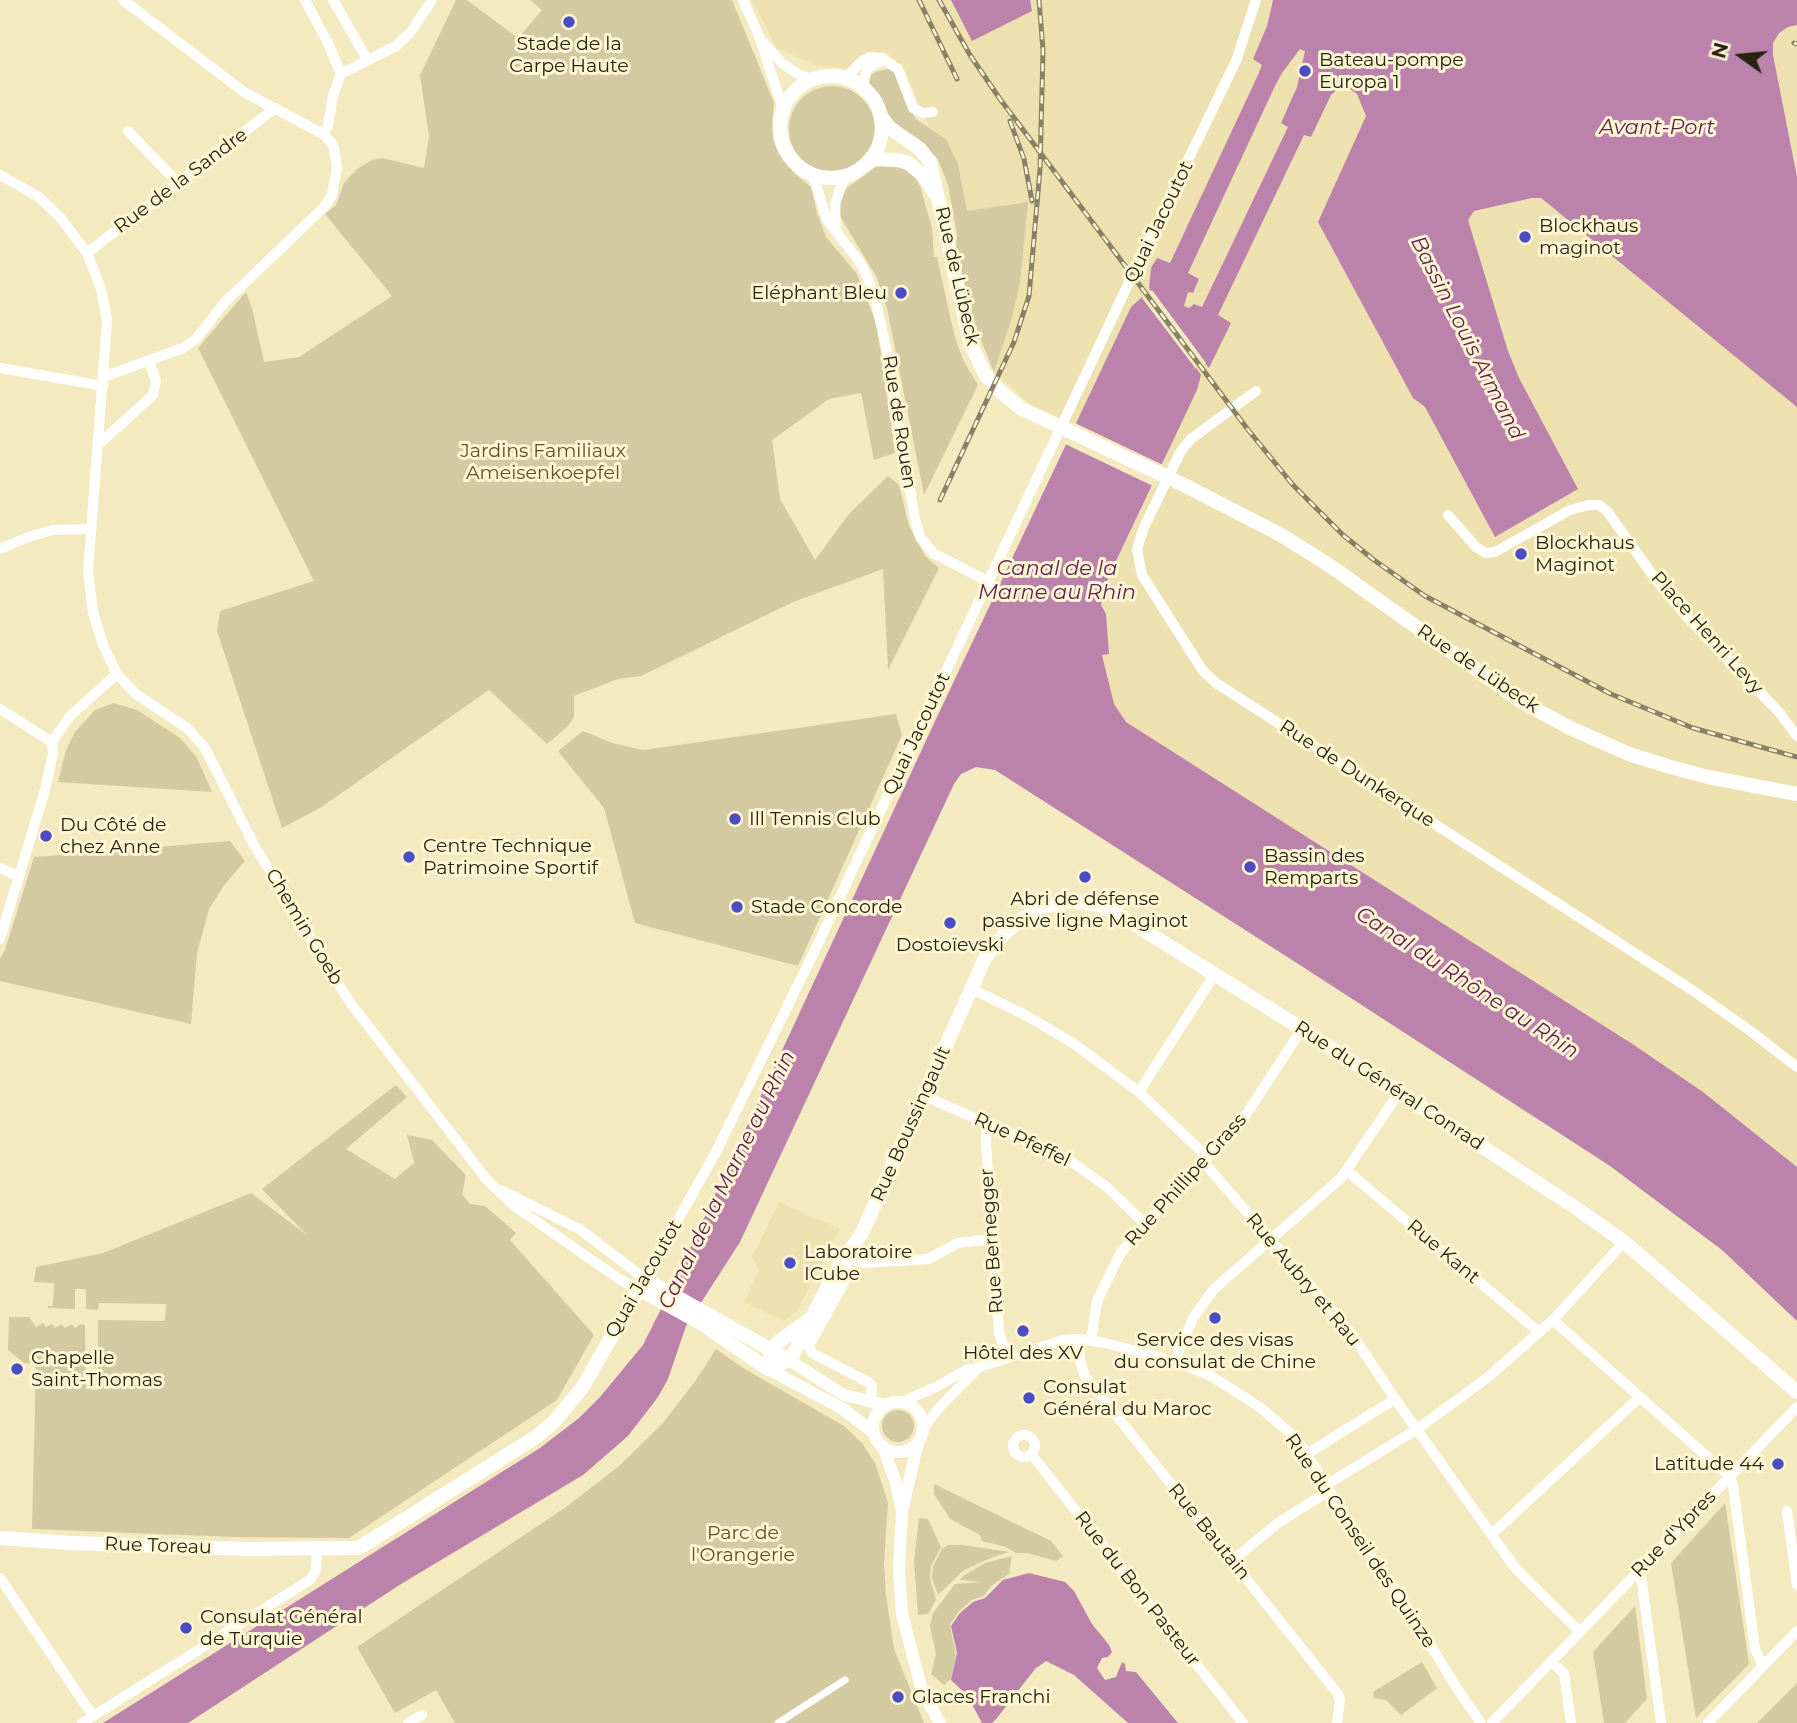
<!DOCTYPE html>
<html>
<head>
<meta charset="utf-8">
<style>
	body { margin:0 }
	#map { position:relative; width:1797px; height:1723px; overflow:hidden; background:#f4eabf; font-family:Montserrat,sans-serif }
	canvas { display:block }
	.north { position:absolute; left:1706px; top:21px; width:70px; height:70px; -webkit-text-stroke:5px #fff7d4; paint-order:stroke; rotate:285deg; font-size:19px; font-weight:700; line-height:28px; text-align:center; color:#272313 }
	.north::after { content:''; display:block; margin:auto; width:24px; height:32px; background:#272313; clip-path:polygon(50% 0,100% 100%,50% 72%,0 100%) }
</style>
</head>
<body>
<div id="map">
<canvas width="1797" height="1723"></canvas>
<div class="north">N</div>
</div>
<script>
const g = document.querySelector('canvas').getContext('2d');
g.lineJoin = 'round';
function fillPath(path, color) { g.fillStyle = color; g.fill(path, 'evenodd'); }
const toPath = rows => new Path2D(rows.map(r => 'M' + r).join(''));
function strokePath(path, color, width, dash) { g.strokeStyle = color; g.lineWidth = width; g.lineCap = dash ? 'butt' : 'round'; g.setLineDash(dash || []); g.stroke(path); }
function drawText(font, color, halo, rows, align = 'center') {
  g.font = font + ' Montserrat,sans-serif'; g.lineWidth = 6; g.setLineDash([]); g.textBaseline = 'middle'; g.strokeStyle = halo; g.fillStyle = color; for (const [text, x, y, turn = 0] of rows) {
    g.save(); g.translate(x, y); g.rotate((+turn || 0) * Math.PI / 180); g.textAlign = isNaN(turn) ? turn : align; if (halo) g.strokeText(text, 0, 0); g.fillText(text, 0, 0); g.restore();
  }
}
const built = toPath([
	[752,0,1797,0,1797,1167,1703,1092,1634,1045,1126,722,1114,704,1102,655,1109,654,1106,614,1101,605,1108,578,1162,465,1030,404,994,372,1012,318,1020,283,1027,203,966,211,958,164,946,139,929,127,907,75,901,66,886,52,865,55,851,69,815,65,777,48],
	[779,1202,840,1229,797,1311,783,1321,744,1302,759,1270,752,1257]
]);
const green = toPath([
	[456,0,467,0,518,38,542,10,530,0,732,0,774,103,772,123,773,139,778,152,794,173,811,187,817,213,826,237,857,274,865,294,877,326,895,453,874,460,861,393,829,399,772,440,780,499,815,560,849,514,888,476,899,485,909,526,925,556,939,568,888,670,883,569,793,602,641,676,618,679,574,696,574,717,568,726,547,744,489,690,320,808,282,828,217,631,220,611,314,581,198,348,246,292,252,308,264,362,299,357,392,296,325,214,336,205,344,183,357,169,372,160,382,158,424,168,429,136,420,75],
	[887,69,895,71,909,108,916,119,946,139,958,164,967,211,1028,202,1020,283,1012,318,994,372,978,333,965,287,956,247,957,235,948,185,938,159,917,140,897,128,869,83,870,76,876,72],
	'789 129a43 43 0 1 1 86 0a43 43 0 1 1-86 0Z',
	[889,165,901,166,912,172,920,186,932,228,934,257,937,257,954,334,963,360,978,385,924,495,887,308,877,278,840,216,841,199,847,188,877,166],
	[114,703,137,710,180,738,197,758,212,792,58,782,66,750,75,732,95,710],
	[896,714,902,735,798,966,635,923,604,808,558,751,583,731,612,743,643,750],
	[230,841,245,861,225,884,209,909,197,953,191,1024,0,981,0,959,5,950,34,857],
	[396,1085,407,1097,346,1149,395,1179,414,1163,407,1135,432,1140,466,1175,462,1194,470,1204,485,1206,516,1233,510,1240,594,1335,557,1400,349,1538,233,1537,32,1529,36,1364,24,1363,8,1350,9,1317,29,1317,36,1327,43,1323,46,1327,52,1324,55,1328,62,1324,65,1328,72,1324,75,1328,81,1324,85,1325,86,1389,98,1390,98,1320,165,1321,166,1304,99,1303,98,1310,86,1309,86,1289,75,1289,75,1309,48,1308,48,1306,53,1306,54,1283,34,1282,36,1267,103,1253,251,1193,307,1235,262,1189],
	[716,1349,743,1368,844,1426,862,1443,875,1463,888,1503,884,1564,886,1595,894,1649,924,1723,455,1723,436,1690,395,1713,357,1647,566,1507,618,1467,663,1423,696,1380],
	'882 1426a16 16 0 1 1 32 0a16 16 0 1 1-32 0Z',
	[934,1484,1051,1541,1063,1556,1056,1561,1027,1553,1016,1553,1006,1547,982,1541,980,1535,950,1519,934,1494],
	[1725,1503,1749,1664,1696,1718,1671,1563],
	[919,1518,928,1519,941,1547,931,1566,930,1578,936,1600,928,1614,918,1615,914,1561],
	[948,1545,962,1545,1010,1552,993,1557,964,1570,938,1595,932,1578,933,1566,942,1549],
	[1012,1556,1009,1574,991,1586,984,1596,972,1600,959,1611,950,1625,956,1656,951,1679,944,1685,931,1674,936,1654,930,1627,933,1613,955,1584,981,1582,960,1580,963,1576,985,1563],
	[1635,1606,1647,1699,1625,1723,1604,1723,1593,1652],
	[1422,1662,1437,1688,1401,1715,1386,1700,1374,1698,1373,1692],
	[1797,1683,1797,1723,1757,1723]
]);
const water = toPath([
	[951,0,1030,0,1032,11,972,41],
	[1273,0,1797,0,1797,25,1788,27,1779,33,1773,43,1773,55,1797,177,1797,407,1541,198,1532,198,1474,211,1468,220,1508,351,1519,378,1578,489,1495,537,1425,407,1413,398,1318,222,1366,116,1357,94,1350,89,1339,88,1331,95,1311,137,1304,135,1218,315,1231,323,1209,368,1200,357,1195,366,1201,375,1197,390,1108,578,1101,605,1106,614,1109,654,1102,655,1114,704,1126,722,1634,1045,1703,1092,1797,1167,1797,1321,1722,1250,1610,1166,1303,967,995,770,976,767,961,774,954,784,740,1242,686,1326,668,1379,658,1397,628,1436,583,1475,401,1584,188,1723,103,1723,540,1448,579,1418,600,1397,643,1345,673,1285,937,717,1131,307,1142,297,1146,301,1151,292,1149,288,1151,268,1157,258,1170,263,1257,77,1262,65,1253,59,1267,26],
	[1300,49,1305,51,1297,87,1281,123,1288,127,1202,307,1194,304,1189,308,1184,306,1188,292,1193,293,1199,279,1188,273,1275,86,1282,73],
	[1029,1573,1065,1582,1074,1591,1092,1624,1109,1645,1112,1652,1108,1657,1102,1658,1097,1668,1105,1680,1116,1677,1122,1662,1125,1664,1126,1671,1136,1672,1178,1723,1128,1723,1074,1675,1046,1661,1035,1669,997,1718,992,1723,982,1723,967,1695,951,1680,957,1653,951,1626,960,1613,973,1602,985,1598,1003,1580]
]);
const pier = toPath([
	[1152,290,1206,363,1202,365,1200,363,1196,369,1142,298],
	[1073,422,1165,466,1155,487,1063,443]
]);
const pedestrian = toPath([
	[778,1723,845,1680]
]);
const minor = toPath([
	[305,0,328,43,341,74],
	[333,0,367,59],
	[743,0,759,36,783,109],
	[764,43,783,64,798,74,813,80],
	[845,79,863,60,870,57,881,58,898,69,913,108,922,113,933,112],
	[862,88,867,70,872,65,884,61],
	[128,131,179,184],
	[323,134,328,126,333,95,341,74,396,46,410,33,432,0],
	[0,175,39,197,59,216,87,253,101,289,107,320,106,335,88,572,93,612,103,645,117,674,136,694,187,728,205,748,254,845,349,1001,487,1180,513,1205,619,1279,639,1289,716,1152,815,950,1140,259,1236,61,1256,0],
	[813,175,827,220,859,261,867,276,875,298,887,352,915,519,920,537,933,553,989,582],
	[836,230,835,204,842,183,847,176],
	[87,253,275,108],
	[0,368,103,386],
	[103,377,183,348,196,339,224,303,325,206,332,195,337,167,334,148,331,142,323,134,244,92,123,0],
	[1256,391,1191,439,1181,451,1144,527,1137,549,1142,575,1203,671,1216,683,1692,990,1749,1030,1797,1067],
	[98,445,153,395,156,381,149,361],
	[1448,515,1476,547,1486,553,1495,552,1570,510,1589,505,1599,505,1607,511,1654,577,1686,616,1779,712,1797,736],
	[0,549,31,536,53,530,91,529],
	[0,709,52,742],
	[0,868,19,877],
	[0,939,45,790,53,753,52,742,70,716,117,674],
	[970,988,1027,1016,1073,1043,1139,1092,1203,1153,1207,1166,1349,1330,1395,1399,1516,1569,1580,1632],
	[1139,1092,1214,975],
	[924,1096,1066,1158,1107,1187,1145,1224],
	[986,1123,986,1144,999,1333,1008,1358],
	[1347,1171,1539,1332],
	[503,1191,581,1230,645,1279],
	[846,1257,848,1275,809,1346,812,1353,868,1382,872,1386,871,1401],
	[846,1257,863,1263,928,1259,958,1243,993,1239],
	[1553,1320,1729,1476,1733,1485,1755,1649,1763,1666],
	[1079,1339,1080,1361,1085,1376,1338,1694,1340,1700,1337,1723],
	[1091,1340,1097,1301,1120,1254,1145,1224,1240,1124,1302,1029],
	[1175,1361,1193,1318,1214,1289,1341,1178,1399,1093],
	[902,1402,936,1387,966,1370,977,1368,1063,1340,1079,1339,1105,1343,1175,1361,1213,1377,1261,1408,1290,1433,1302,1447,1365,1548,1404,1602,1458,1690,1481,1723],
	[923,1429,937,1410,977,1369],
	'1013 1446a11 11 0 1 1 22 0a11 11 0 1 1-22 0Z',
	[1307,1454,1395,1399],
	[1032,1455,1243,1723],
	[1326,1485,1416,1430,1487,1378,1553,1320,1624,1242],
	[1787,1511,1797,1585],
	[1492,1534,1640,1397],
	[1232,1561,1278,1523,1329,1491],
	[1640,1569,1661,1723],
	[0,1578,93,1716],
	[1551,1662,1564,1673,1571,1723],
	[82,1723,310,1580,316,1570,317,1550],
	[408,1723,422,1715],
	[1492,1723,1797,1407],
	[1708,1723,1797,1631]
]);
const tertiary = toPath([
	[789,1360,844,1395,886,1405],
	[768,1369,843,1409,874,1433],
	'873 1427a25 25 0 1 1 50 0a25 25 0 1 1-50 0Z',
	[918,1442,902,1512,899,1570,902,1614,922,1691,940,1723],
	[883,1447,896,1483,901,1508]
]);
const secondary = toPath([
	'780 127a51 51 0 1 1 102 0a51 51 0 1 1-102 0Z',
	[881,117,890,128,920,149,930,162,970,343,985,374,1001,392,1022,409,1184,485,1281,535,1329,565,1522,702,1570,728,1629,754,1667,766,1708,777,1797,794],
	[871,159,897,160,908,163,923,175,935,193],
	[645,1279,789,1360],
	[770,1357,777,1343,810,1319],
	[768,1369,789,1360,794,1353,833,1276,862,1233,985,958,1004,934,1020,920,1044,907,1072,901,1100,905,1121,916,1302,1029,1579,1210,1624,1242,1659,1272,1797,1392],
	[0,1538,71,1543,249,1549,359,1548,536,1437,554,1422,582,1388,639,1289,699,1322,768,1369]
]);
const rail = toPath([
	[919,0,957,79],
	[939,0,970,55,1000,99,1249,431,1293,485,1343,535,1374,560,1425,596,1611,694,1693,728,1797,757],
	[1794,43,1797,44],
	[1010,121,1024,159,1032,201],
	[940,500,1014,342,1029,296,1040,169,1043,50,1039,0]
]);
const markers = [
	[569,22,7,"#4b4dc3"],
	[1305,71,7,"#4b4dc3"],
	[1525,237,7,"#4b4dc3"],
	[901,293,7,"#4b4dc3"],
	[1521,554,7,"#4b4dc3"],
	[735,819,7,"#4b4dc3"],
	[46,836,7,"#4b4dc3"],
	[409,857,7,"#4b4dc3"],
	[1250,867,7,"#4b4dc3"],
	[1085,877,7,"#4b4dc3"],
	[737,907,7,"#4b4dc3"],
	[950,923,7,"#4b4dc3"],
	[790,1263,7,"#4b4dc3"],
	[1215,1318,7,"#4b4dc3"],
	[1023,1331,7,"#4b4dc3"],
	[17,1369,7,"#4b4dc3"],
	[1029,1398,7,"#4b4dc3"],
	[1778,1464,7,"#4b4dc3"],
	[186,1628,7,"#4b4dc3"],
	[898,1697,7,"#4b4dc3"]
];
const poiNames = [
	["Stade de la",569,44,"center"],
	["Carpe Haute",569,66,"center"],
	["Bateau-pompe",1319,60],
	["Europa 1",1319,82],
	["Blockhaus",1539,226],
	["maginot",1539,248],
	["Eléphant Bleu",887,293,"right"],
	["Blockhaus",1535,543],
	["Maginot",1535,565],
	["Ill Tennis Club",749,819],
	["Du Côté de",60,825],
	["chez Anne",60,847],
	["Centre Technique",423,846],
	["Patrimoine Sportif",423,868],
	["Bassin des",1264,856],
	["Remparts",1264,878],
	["Abri de défense",1085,899,"center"],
	["passive ligne Maginot",1085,921,"center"],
	["Stade Concorde",751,907],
	["Dostoïevski",950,945,"center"],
	["Laboratoire",804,1252],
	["ICube",804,1274],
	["Service des visas",1215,1340,"center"],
	["du consulat de Chine",1215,1362,"center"],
	["Hôtel des XV",1023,1353,"center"],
	["Chapelle",31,1358],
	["Saint-Thomas",31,1380],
	["Consulat",1043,1387],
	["Général du Maroc",1043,1409],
	["Latitude 44",1764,1464,"right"],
	["Consulat Général",200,1617],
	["de Turquie",200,1639],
	["Glaces Franchi",912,1697]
];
const streetNames = [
	["Rue de la Sandre",181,181,-37],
	["Quai Jacoutot",1159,222,-64],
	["Rue de Lübeck",957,276,77],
	["Rue de Rouen",899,422,81],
	["Place Henri Levy",1707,633,48],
	["Rue de Lübeck",1478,669,34],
	["Quai Jacoutot",917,734,-65],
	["Rue de Dunkerque",1357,774,33],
	["Chemin Goeb",304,927,59],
	["Rue du Général Conrad",1389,1086,33],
	["Rue Boussingault",911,1124,-66],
	["Rue Pfeffel",1022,1140,25],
	["Rue Phillipe Grass",1186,1180,-48],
	["Rue Bernegger",992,1241,-94],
	["Rue Kant",1443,1252,40],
	["Quai Jacoutot",644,1279,-60],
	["Rue Aubry et Rau",1303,1280,50],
	["Rue Bautain",1209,1532,51],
	["Rue d'Ypres",1674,1534,-46],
	["Rue du Conseil des Quinze",1360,1541,56],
	["Rue Toreau",158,1546,2],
	["Rue du Bon Pasteur",1137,1589,52]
];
const parkNames = [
	["Jardins Familiaux",543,451],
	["Ameisenkoepfel",543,473],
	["Parc de",743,1533],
	["l'Orangerie",743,1555]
];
const waterNames = [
	["Avant-Port",1657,128],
	["Bassin Louis Armand",1467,338,63],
	["Canal de la",1057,569],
	["Marne au Rhin",1057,593],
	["Canal du Rhône au Rhin",1467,983,33],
	["Canal de la Marne au Rhin",727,1180,-64]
];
fillPath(built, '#ede2af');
fillPath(green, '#d3caa2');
fillPath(water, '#bb83ac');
fillPath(pier, '#f4eabf');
strokePath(pedestrian, '#fff', 7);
strokePath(minor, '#fff', 10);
strokePath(tertiary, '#fff', 12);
strokePath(secondary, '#fff', 14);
strokePath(rail, '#888165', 5);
strokePath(rail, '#fff7d4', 2.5, [8]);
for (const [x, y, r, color] of markers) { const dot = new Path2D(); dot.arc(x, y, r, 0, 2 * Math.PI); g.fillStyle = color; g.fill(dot); strokePath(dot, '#fff7d4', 2.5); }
drawText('19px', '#272313', '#fff7d4', poiNames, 'left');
drawText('19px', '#272313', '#fff7d4', streetNames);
drawText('19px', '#5e5321', '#fff7d4', parkNames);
drawText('italic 21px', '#611e53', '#fff7d4', waterNames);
</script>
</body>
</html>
